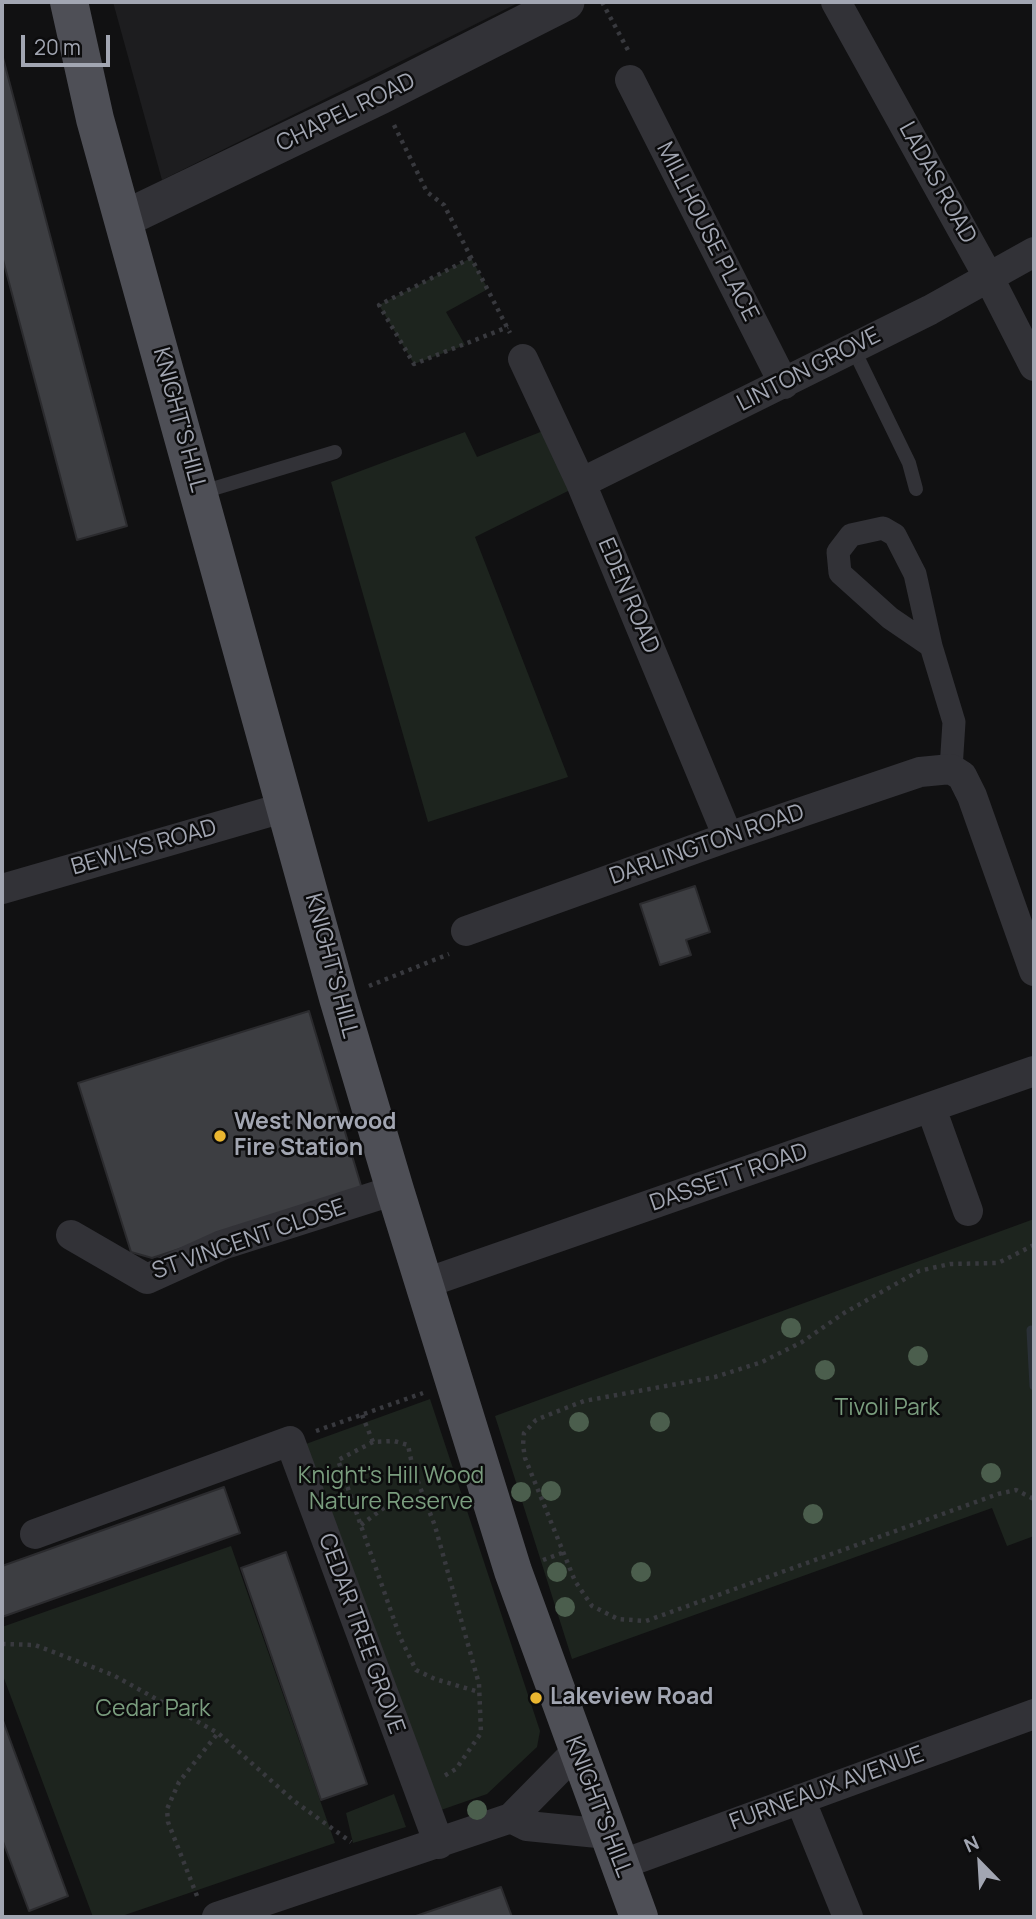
<!DOCTYPE html>
<html>
<head>
<meta charset="utf-8">
<style>
	body { margin:0 }
	#map { position:relative; width:1036px; height:1919px; overflow:hidden; background:#111112; font-family:Manrope,sans-serif }
	canvas { display:block }
	.frame { position:absolute; inset:0; border:4px solid #a2a6b2; pointer-events:none }
	.north { position:absolute; left:945px; top:1828px; width:70px; height:70px; -webkit-text-stroke:5px #0c0c0d; paint-order:stroke; rotate:336deg; font-size:19px; font-weight:700; line-height:28px; text-align:center; color:#a2a6b2 }
	.north::after { content:''; display:block; margin:auto; width:24px; height:32px; background:#a2a6b2; clip-path:polygon(50% 0,100% 100%,50% 72%,0 100%) }
	.scale { position:absolute; left:21px; top:35px; width:89px; height:32px; box-sizing:border-box; border:4px solid #a2a6b2; border-top:0; padding-left:9px; font-size:21px; line-height:24px; white-space:nowrap; color:#a2a6b2; -webkit-text-stroke:5px #0c0c0d; paint-order:stroke }
</style>
</head>
<body>
<div id="map">
<canvas width="1036" height="1919"></canvas>
<div class="frame"></div>
<div class="north">N</div>
<div class="scale">20 m</div>
</div>
<script>
const g = document.querySelector('canvas').getContext('2d');
g.lineJoin = 'round';
function fillPath(path, color) { g.fillStyle = color; g.fill(path, 'evenodd'); }
const toPath = rows => new Path2D(rows.map(r => 'M' + r).join(''));
function strokePath(path, color, width, dash) { g.strokeStyle = color; g.lineWidth = width; g.lineCap = dash ? 'butt' : 'round'; g.setLineDash(dash || []); g.stroke(path); }
function drawText(font, color, halo, rows, align = 'center') {
  g.font = font + ' Manrope,sans-serif'; g.lineWidth = 5; g.setLineDash([]); g.textBaseline = 'middle'; g.strokeStyle = halo; g.fillStyle = color; for (const [text, x, y, turn = 0] of rows) {
    g.save(); g.translate(x, y); g.rotate((+turn || 0) * Math.PI / 180); g.textAlign = isNaN(turn) ? turn : align; if (halo) g.strokeText(text, 0, 0); g.fillText(text, 0, 0); g.restore();
  }
}
const built = toPath([
	[113,2,520,2,162,180]
]);
const green = toPath([
	[471,258,488,289,446,312,465,345,414,364,379,305],
	[548,429,570,490,475,537,568,777,428,822,331,482,465,432,477,457],
	[1034,1219,1034,1536,1007,1546,992,1508,572,1659,495,1416],
	[430,1399,540,1731,537,1747,487,1794,441,1810,303,1445],
	[231,1546,335,1843,119,1917,93,1917,2,1673,2,1627],
	[394,1794,406,1827,353,1843,346,1813]
]);
const stream = toPath([
	[1031,1330,1034,1386]
]);
const building = toPath([
	[2,54,127,526,77,540,2,256,2,54],
	[695,886,710,932,686,940,691,955,660,965,640,904,695,886],
	[309,1011,362,1189,152,1258,131,1252,78,1083,309,1011],
	[224,1487,240,1533,2,1617,2,1566,224,1487],
	[286,1552,367,1784,321,1800,241,1568,286,1552],
	[2,1718,68,1896,29,1911,2,1839,2,1718],
	[501,1887,512,1917,413,1917,501,1887]
]);
const path = toPath([
	[602,2,629,52],
	[394,125,427,192,444,205,510,333],
	[471,258,379,305,414,364,508,327],
	[369,986,449,954],
	[1034,1245,998,1263,950,1264,919,1271,844,1313,802,1342,762,1362,715,1377,584,1401,553,1413,536,1420,524,1433,523,1445,525,1458,575,1581,592,1606,618,1619,646,1621,998,1494,1016,1490,1034,1499],
	[362,1415,373,1442,394,1441,408,1445,413,1469,435,1526,479,1684,481,1733,456,1769,444,1776],
	[316,1431,423,1393],
	[373,1442,338,1460,400,1637,416,1670,435,1679,479,1692],
	[361,1525,389,1504,412,1500,425,1501],
	[543,1560,562,1553],
	[2,1644,35,1645,113,1675,218,1733,294,1801,351,1842],
	[197,1896,168,1822,167,1809,179,1782,218,1733]
]);
const service = toPath([
	[853,348,909,463,916,489],
	[199,493,335,452]
]);
const pedestrian = toPath([
	[931,646,915,574,895,535,883,528,851,535,838,552,840,573,890,618,931,646,954,722,951,769]
]);
const minor = toPath([
	[836,2,989,278,1034,366],
	[630,80,784,384],
	[523,359,581,483,728,837],
	[581,483,930,310,1034,252],
	[2,889,286,807],
	[466,931,728,837,920,772,951,769,962,776,972,796,1034,971],
	[931,1108,968,1211],
	[71,1235,147,1279,222,1245,395,1190],
	[423,1284,1034,1071],
	[35,1534,290,1441,439,1844],
	[800,1799,848,1917],
	[511,1818,527,1826,608,1834],
	[620,1865,1034,1714],
	[217,1917,511,1818,577,1751]
]);
const tertiary = toPath([
	[124,219,380,96,566,2]
]);
const primary = toPath([
	[69,2,95,119,338,998,395,1190,513,1571,639,1917]
]);
const trees = [
	[791,1328],
	[918,1356],
	[825,1370],
	[579,1422],
	[660,1422],
	[991,1473],
	[551,1491],
	[521,1492],
	[813,1514],
	[557,1572],
	[641,1572],
	[565,1607],
	[477,1810]
];
const markers = [
	[220,1136,7,"#eab630"],
	[536,1698,7,"#eab630"]
];
const streetNames = [
	["CHAPEL ROAD",346,113,-26],
	["LADAS ROAD",937,183,61],
	["MILLHOUSE PLACE",707,232,63],
	["LINTON GROVE",809,370,-27],
	["KNIGHT'S HILL",179,420,75],
	["EDEN ROAD",628,596,67],
	["DARLINGTON ROAD",707,845,-19],
	["BEWLYS ROAD",144,848,-16],
	["KNIGHT'S HILL",331,966,75],
	["DASSETT ROAD",729,1178,-19],
	["ST VINCENT CLOSE",249,1240,-19],
	["CEDAR TREE GROVE",361,1634,70],
	["FURNEAUX AVENUE",827,1789,-20],
	["KNIGHT'S HILL",598,1807,69]
];
const poiNames = [
	["West Norwood",234,1123],
	["Fire Station",234,1149],
	["Lakeview Road",550,1698]
];
const parkNames = [
	["Tivoli Park",887,1409],
	["Knight's Hill Wood",391,1477],
	["Nature Reserve",391,1503],
	["Cedar Park",153,1710]
];
fillPath(built, '#1d1d1f');
fillPath(green, '#1d241e');
strokePath(stream, '#2a3037', 9);
fillPath(building, '#3d3e42');
strokePath(building, '#2b2b2e', 2);
strokePath(path, '#38393e', 4.5, [3.5, 5]);
strokePath(service, '#323237', 14);
strokePath(pedestrian, '#323237', 23);
strokePath(minor, '#323237', 30);
strokePath(tertiary, '#323237', 37);
strokePath(primary, '#4e4f56', 38);
g.fillStyle = '#4b5e4d';
for (const [x, y] of trees) { g.beginPath(); g.arc(x, y, 10, 0, 2 * Math.PI); g.fill(); }
for (const [x, y, r, color] of markers) { const dot = new Path2D(); dot.arc(x, y, r, 0, 2 * Math.PI); g.fillStyle = color; g.fill(dot); strokePath(dot, '#0c0c0d', 2.5); }
drawText('23px', '#a2a6b2', '#0c0c0d', streetNames);
drawText('bold 23px', '#a2a6b2', '#0c0c0d', poiNames, 'left');
drawText('23px', '#7a9d7e', '#0c0c0d', parkNames);
</script>
</body>
</html>
